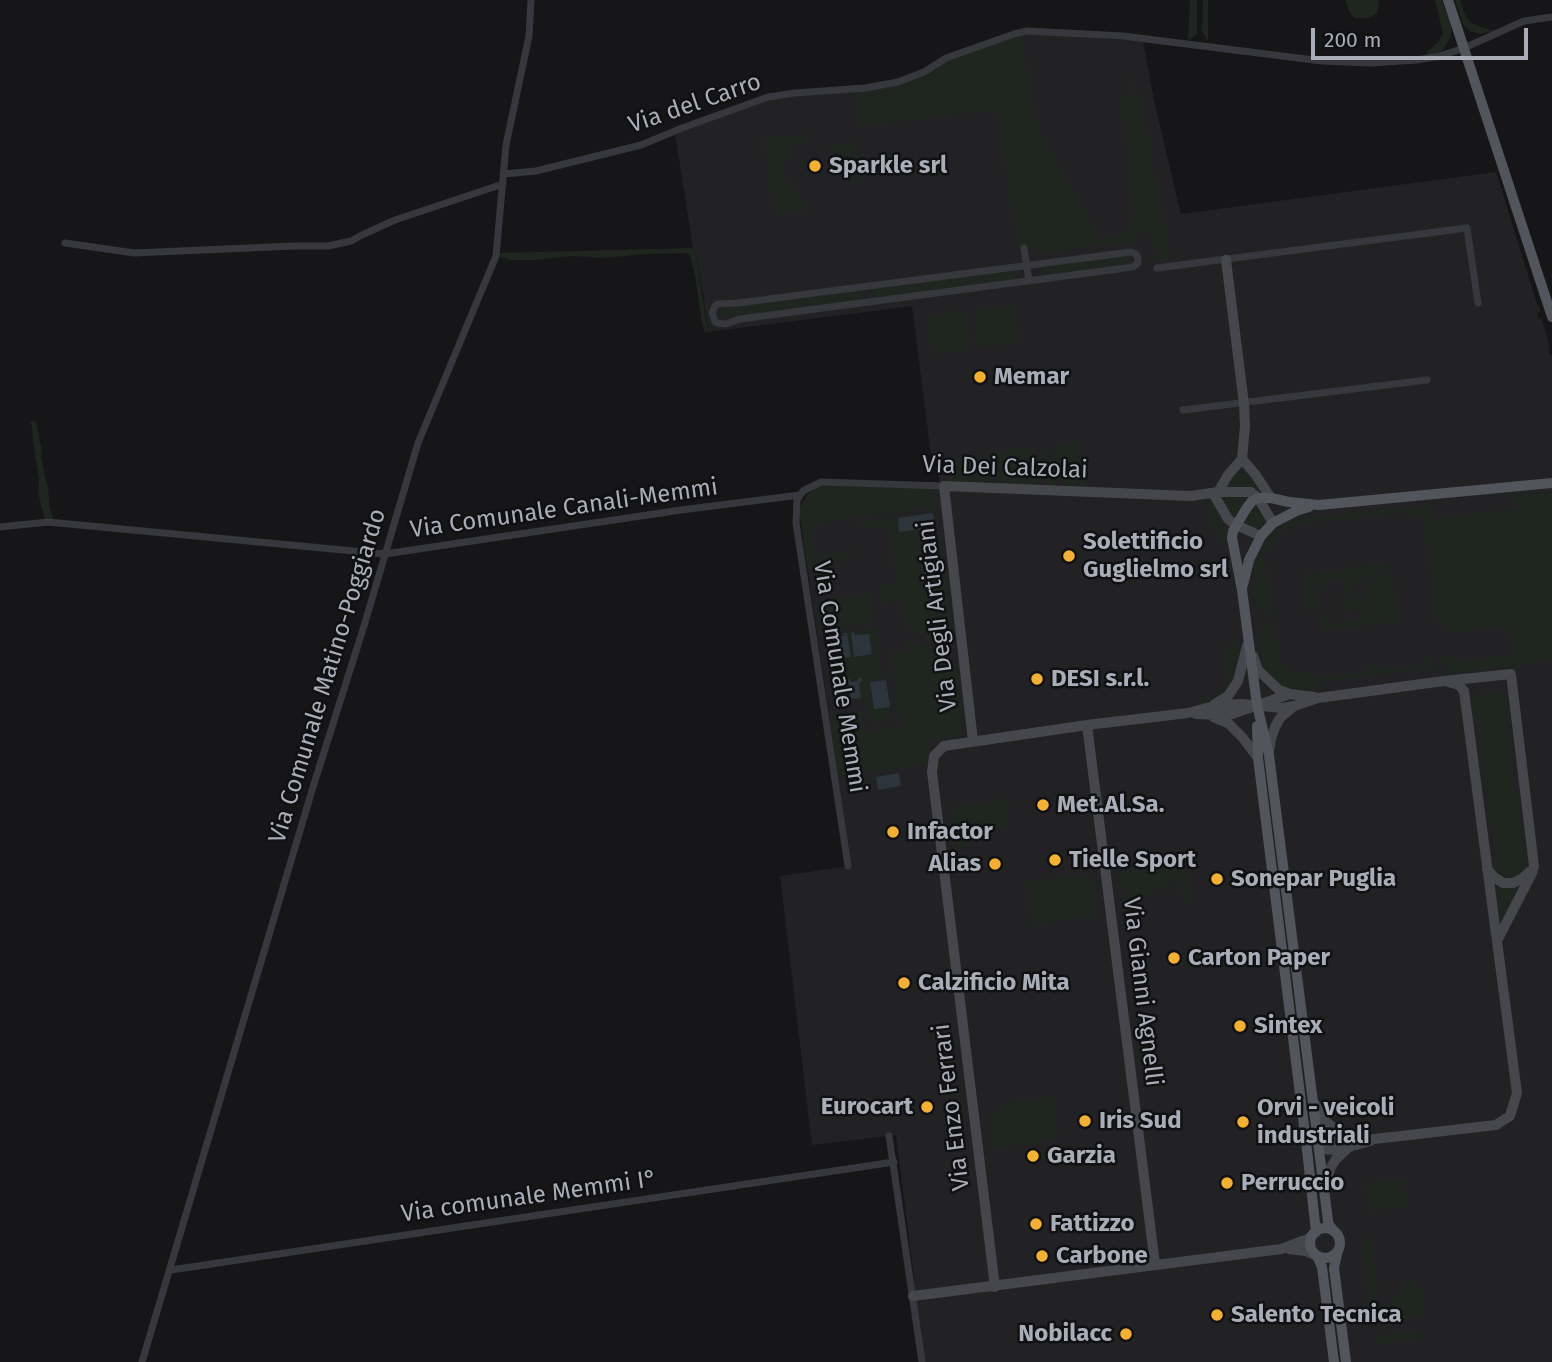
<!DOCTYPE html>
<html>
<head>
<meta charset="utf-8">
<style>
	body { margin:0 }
	#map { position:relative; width:1552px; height:1362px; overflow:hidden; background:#161618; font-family:"Fira Sans",sans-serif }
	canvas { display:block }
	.scale { position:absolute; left:1311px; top:28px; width:217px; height:32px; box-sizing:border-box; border:4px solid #a8adb8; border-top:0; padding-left:9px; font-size:21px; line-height:24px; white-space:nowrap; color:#a8adb8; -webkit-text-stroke:5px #111113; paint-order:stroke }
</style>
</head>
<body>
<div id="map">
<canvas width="1552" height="1362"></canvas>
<div class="scale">200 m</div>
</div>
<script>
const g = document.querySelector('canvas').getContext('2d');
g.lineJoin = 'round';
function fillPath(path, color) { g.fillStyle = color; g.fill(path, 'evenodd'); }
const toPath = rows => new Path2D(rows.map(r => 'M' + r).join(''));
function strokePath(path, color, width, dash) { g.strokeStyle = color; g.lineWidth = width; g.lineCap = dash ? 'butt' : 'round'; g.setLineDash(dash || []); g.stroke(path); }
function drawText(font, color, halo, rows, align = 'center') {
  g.font = font + ' "Fira Sans",sans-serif'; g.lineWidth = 5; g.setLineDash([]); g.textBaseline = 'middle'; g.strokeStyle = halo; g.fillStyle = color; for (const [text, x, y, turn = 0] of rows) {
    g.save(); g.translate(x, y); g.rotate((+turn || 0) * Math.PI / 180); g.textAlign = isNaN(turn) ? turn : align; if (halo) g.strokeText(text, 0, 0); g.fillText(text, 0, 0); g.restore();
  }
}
const built = toPath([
	[1036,34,1143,41,1155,105,1181,214,1496,172,1537,304,1541,310,1537,314,1538,318,1542,319,1550,349,1548,349,1550,355,1552,355,1552,1362,924,1362,913,1284,914,1278,896,1135,812,1145,780,876,851,866,800,518,802,502,815,488,940,488,936,455,931,455,912,306,708,332,704,299,695,251,693,248,675,133,768,99,881,87,1020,35]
]);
const green = toPath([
	[1190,0,1197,0,1197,33,1195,36,1188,40],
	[1203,0,1208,0,1208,41,1202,31],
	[1345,0,1379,0,1378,9,1376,14,1369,18,1354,18,1349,11],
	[1435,0,1442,0,1451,25,1451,36,1443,50,1440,53,1427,55,1426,53,1439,41,1443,33],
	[1455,0,1460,0,1465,15,1471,23,1489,30,1497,30,1481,34,1470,31,1463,24],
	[1020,35,1039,131,1100,239,1113,234,1125,235,1133,217,1130,174,1119,95,1125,97,1133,97,1132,69,1151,146,1153,172,1163,215,1171,260,1161,261,1156,259,1152,233,1148,232,1140,233,1133,244,1131,242,1112,244,1111,246,1105,247,1104,245,1040,254,1032,247,1017,248,998,117,989,110,892,123,888,108,889,92,892,86,945,61],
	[881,87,885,90,886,113,889,123,860,127,857,93],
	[812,133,812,137,787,150,790,156,784,164,783,169,783,174,788,183,796,188,808,210,774,214,764,139],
	[857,142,861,182,856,182,856,175,848,176,847,163,852,159,839,150,819,146],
	[693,248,695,250,708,332,705,333,702,323,695,276,690,255,686,253,646,254,605,258,574,256,533,260,511,260,498,256,499,253],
	[1126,255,1129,259,1126,265,1046,275,1041,273,1042,267],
	[1011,271,1014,275,1011,280,879,298,873,294,874,289,876,288],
	[853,291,859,293,859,298,856,301,723,318,719,314,719,310,722,309],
	[1007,305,1012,306,1015,310,1020,343,979,347,974,316,976,311,978,309],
	[960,310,965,312,968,316,971,349,932,354,927,322,929,317,931,315],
	[36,421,42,452,41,456,45,477,48,488,50,509,54,520,45,519,38,493,39,480,33,440,32,427,30,422],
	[1071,442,1079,443,1084,488,1065,487,1056,469,1055,451,1062,444],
	[1034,447,1039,479,1036,484,1033,485,998,484,996,477,993,452],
	[1042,447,1048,447,1052,474,1057,487,1049,486,1046,482],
	[985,453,989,478,983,484,952,482,947,478,945,460],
	[1241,472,1251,476,1255,482,1257,488,1244,487,1226,488,1234,474],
	[820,485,932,489,953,634,949,643,945,645,938,643,906,627,901,617,899,601,882,603,880,586,896,583,890,526,861,529,861,522,929,513,928,507,810,524,816,568,808,570,800,518,800,508,807,495],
	[1552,492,1552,661,1449,674,1448,666,1442,667,1442,659,1445,656,1453,657,1454,662,1512,655,1508,626,1446,633,1443,620,1436,620,1424,525,1416,516,1407,516,1406,512,1297,524,1281,532,1264,555,1272,612,1263,613,1262,610,1254,603,1254,562,1258,554,1275,531,1292,520,1300,518,1431,505,1433,518,1516,509,1514,496],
	[1219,495,1243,495,1244,497,1245,500,1237,517,1232,517],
	[1205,501,1212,502,1217,509,1223,525,1226,541,1221,542,1218,530,1209,531],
	'1245 519a10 10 0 1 1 20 0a10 10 0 1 1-20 0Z',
	[861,550,862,553,841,555,841,561,829,563,829,569,822,570,820,555],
	[1390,563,1358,587,1343,568],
	[1391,567,1398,622,1385,624,1361,591],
	[1339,569,1355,589,1338,601,1338,598,1343,594,1343,578,1331,579,1331,583,1322,585,1322,592,1319,593,1316,571],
	[1312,572,1317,609,1307,611,1303,573],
	[1358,593,1380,624,1324,631,1322,613,1327,612,1329,624,1363,619,1362,609,1340,611,1339,607],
	[871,594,875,621,824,628,821,600],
	[1273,621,1280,661,1290,669,1297,672,1314,672,1315,677,1364,672,1364,667,1375,665,1376,670,1426,664,1426,654,1431,656,1433,667,1315,683,1315,691,1300,691,1282,687,1276,682,1264,666,1258,648,1256,635,1263,628,1263,623],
	[875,628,880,653,876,654,878,677,886,676,886,680,870,682,874,709,890,707,892,721,870,723,866,700,836,703,825,635],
	[907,639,950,659,957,666,962,716,961,728,953,738,924,743,927,764,838,776,829,715,861,711,864,731,900,727,891,652,908,651],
	[1239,644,1240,660,1236,677,1224,694,1217,699,1202,705,1197,698,1215,696,1220,693,1227,685,1228,679,1223,647],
	[1488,691,1502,694,1507,698,1510,704,1512,716,1506,717,1524,850,1529,849,1529,863,1526,870,1514,879,1503,878,1492,870,1489,862,1495,861,1477,716,1471,716,1471,709,1473,700,1476,696],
	[1009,798,1007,828,966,833,965,846,956,847,951,807],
	[1185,861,1190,904,1184,905,1184,896,1179,889,1181,884,1173,871,1171,871,1170,886,1153,890,1135,903,1125,906,1121,870],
	[1090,874,1096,916,1031,925,1026,882],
	[1494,883,1501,887,1511,887,1522,885,1501,925,1499,924],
	[1053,1097,1058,1139,994,1148,989,1114,999,1112,998,1104],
	[1403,1178,1406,1207,1368,1211,1364,1183],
	[1371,1238,1378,1294,1368,1305,1361,1240],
	[1407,1280,1419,1288,1421,1294,1423,1317,1382,1322,1380,1317],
	[1418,1330,1419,1338,1375,1345,1374,1336]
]);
const water = toPath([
	[933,513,935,527,899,532,898,518],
	[854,632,855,635,869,634,872,654,854,657,851,633],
	[844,633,847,633,851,657,832,659,829,638,844,636],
	[858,678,862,678,862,682,859,683,861,698,851,699,849,684,846,684,846,679,850,679,851,682,858,681],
	[886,680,890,707,874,709,870,682],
	[899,773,901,786,878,790,876,777]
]);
const street = toPath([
	[504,174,536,171,641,145,682,128,768,97,795,93,865,88,898,82,924,72,946,58,1014,34,1027,31,1123,36,1322,61,1370,63,1417,60,1440,56,1464,48,1524,21,1552,17],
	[65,243,134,253,294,246,328,246,351,241,362,235,395,220,503,184],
	[1024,248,1029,281],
	[1131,252,1136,254,1138,258,1138,263,1133,267,740,319,726,324,717,323,715,321,712,313,715,306,718,304,738,303,1131,252],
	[1157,268,1467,228,1478,303],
	[1183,410,1427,380],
	[0,527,48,522,385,554,681,510,800,495],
	[848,866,796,523,797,500,803,491,821,482,944,486],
	[889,1136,922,1362],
	[171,1270,894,1162],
	[142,1362,313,787,364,626,418,443,496,256,506,145,529,36,531,0]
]);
const secondary = toPath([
	[1242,459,1255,474,1271,498],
	[1218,492,1228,475,1242,459,1245,426,1244,404,1226,260],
	[1213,493,1228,519,1236,525,1261,536],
	[1253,656,1258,670,1279,690,1290,694,1314,697],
	[1215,704,1228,696,1238,681,1247,646],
	[1196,714,1220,715,1232,714,1290,694],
	[1213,717,1228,723,1243,738,1258,758],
	[1087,725,1155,1264],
	[973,741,944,486,1191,496,1218,492,1251,492,1258,498,1273,523],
	[1269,751,1271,739,1275,727,1280,718,1293,707],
	[1487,869,1494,877,1503,883,1513,883,1523,878,1529,872],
	[1314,1103,1326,1122,1336,1130,1352,1137,1366,1140,1496,1125,1510,1116,1517,1093,1464,691,1459,685,1448,682],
	[1320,1149,1338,1150,1370,1141],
	[1320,1149,1329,1142,1351,1137],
	[1326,1188,1330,1169,1336,1159,1349,1147],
	[1289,1249,1305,1251,1317,1256],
	[995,1287,932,772,934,756,944,746,1087,725,1188,713,1218,705,1242,704,1282,708,1294,706,1318,698,1444,681,1511,674,1534,866,1532,873,1498,939],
	[913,1296,1281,1249,1308,1239,1313,1235]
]);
const primary = toPath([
	[1448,0,1552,317],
	[1243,585,1249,560,1261,536,1273,523,1296,511,1309,507],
	[1257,726,1258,758,1307,1150,1316,1232],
	'1310 1243a15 15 0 1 1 30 0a15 15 0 1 1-30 0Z',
	[1336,1233,1329,1225,1328,1221,1269,755,1257,705,1242,590,1232,538,1233,531,1246,509,1252,501,1258,498,1271,498,1289,502,1319,505,1552,483],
	[1338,1250,1334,1268,1346,1362],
	[1317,1256,1322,1267,1334,1362]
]);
const markers = [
	[815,166,7,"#f2b134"],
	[980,377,7,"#f2b134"],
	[1069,556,7,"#f2b134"],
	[1037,679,7,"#f2b134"],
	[1043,805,7,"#f2b134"],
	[893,832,7,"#f2b134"],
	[1055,860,7,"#f2b134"],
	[995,864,7,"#f2b134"],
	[1217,879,7,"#f2b134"],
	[1174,958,7,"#f2b134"],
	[904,983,7,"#f2b134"],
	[1240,1026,7,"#f2b134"],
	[927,1107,7,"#f2b134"],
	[1085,1121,7,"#f2b134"],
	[1243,1122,7,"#f2b134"],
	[1033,1156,7,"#f2b134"],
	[1227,1183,7,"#f2b134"],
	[1036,1224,7,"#f2b134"],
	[1042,1256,7,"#f2b134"],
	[1217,1315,7,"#f2b134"],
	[1126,1334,7,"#f2b134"]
];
const streetNames = [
	["Via del Carro",695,104,-19],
	["Via Dei Calzolai",1005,468,2],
	["Via Comunale Canali-Memmi",564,509,-8],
	["Via Degli Artigiani",938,616,-97],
	["Via Comunale Matino-Poggiardo",328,676,-73],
	["Via Comunale Memmi",839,677,81],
	["Via Gianni Agnelli",1142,992,83],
	["Via Enzo Ferrari",952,1107,-97],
	["Via comunale Memmi I°",529,1197,-8]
];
const poiNames = [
	["Sparkle srl",829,166],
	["Memar",994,377],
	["Solettificio",1083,542],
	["Guglielmo srl",1083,570],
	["DESI s.r.l.",1051,679],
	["Met.Al.Sa.",1057,805],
	["Infactor",907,832],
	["Tielle Sport",1069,860],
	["Alias",981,864,"right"],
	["Sonepar Puglia",1231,879],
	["Carton Paper",1188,958],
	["Calzificio Mita",918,983],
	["Sintex",1254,1026],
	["Eurocart",913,1107,"right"],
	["Orvi - veicoli",1257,1108],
	["industriali",1257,1136],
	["Iris Sud",1099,1121],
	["Garzia",1047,1156],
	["Perruccio",1241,1183],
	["Fattizzo",1050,1224],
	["Carbone",1056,1256],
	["Salento Tecnica",1231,1315],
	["Nobilacc",1112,1334,"right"]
];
fillPath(built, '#222225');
fillPath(green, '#1e261f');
fillPath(water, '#2c353c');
strokePath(street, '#37383d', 7);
strokePath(secondary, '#45474d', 10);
strokePath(primary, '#53555c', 10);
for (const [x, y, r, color] of markers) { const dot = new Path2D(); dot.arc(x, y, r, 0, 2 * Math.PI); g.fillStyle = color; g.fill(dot); strokePath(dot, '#111113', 2.5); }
drawText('24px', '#a8adb8', '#111113', streetNames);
drawText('bold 24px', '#a8adb8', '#111113', poiNames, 'left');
</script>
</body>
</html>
